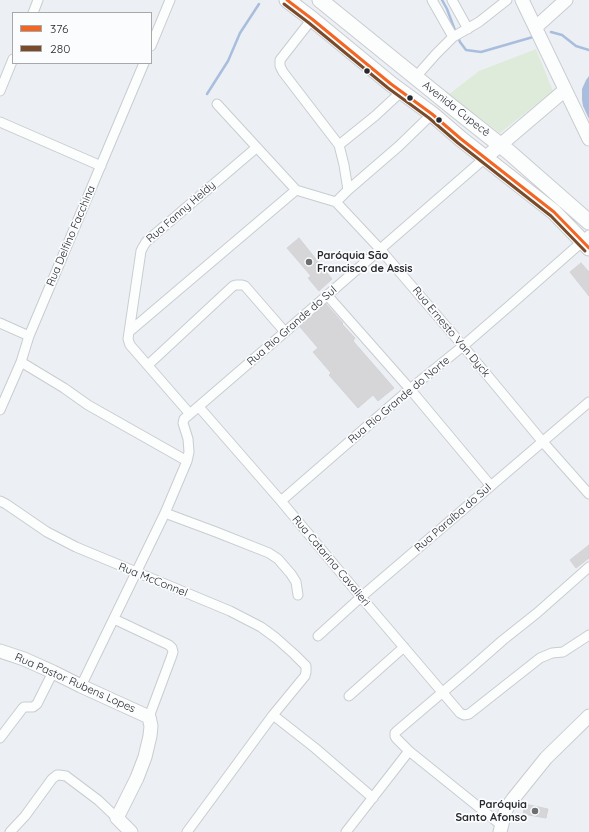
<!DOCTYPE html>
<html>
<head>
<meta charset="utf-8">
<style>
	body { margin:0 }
	#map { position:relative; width:589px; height:832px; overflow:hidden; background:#ecf0f4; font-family:Quicksand,sans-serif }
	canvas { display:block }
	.legend { position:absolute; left:12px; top:12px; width:140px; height:52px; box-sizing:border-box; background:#fafcfe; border:1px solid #a6a8aa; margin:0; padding:5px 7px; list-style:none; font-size:12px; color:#27292c }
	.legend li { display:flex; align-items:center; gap:8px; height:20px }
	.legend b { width:20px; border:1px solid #a6a8aa }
</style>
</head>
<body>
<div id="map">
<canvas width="589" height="832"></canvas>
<ul class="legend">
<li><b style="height:5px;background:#f26522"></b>376</li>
<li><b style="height:5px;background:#7a4b2a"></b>280</li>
</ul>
</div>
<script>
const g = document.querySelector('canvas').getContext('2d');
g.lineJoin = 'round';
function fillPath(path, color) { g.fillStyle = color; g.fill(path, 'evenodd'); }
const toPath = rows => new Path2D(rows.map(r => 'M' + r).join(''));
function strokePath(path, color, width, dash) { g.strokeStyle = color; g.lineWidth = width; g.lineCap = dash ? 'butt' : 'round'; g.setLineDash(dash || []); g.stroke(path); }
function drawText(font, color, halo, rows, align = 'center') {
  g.font = font + ' Quicksand,sans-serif'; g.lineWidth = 3.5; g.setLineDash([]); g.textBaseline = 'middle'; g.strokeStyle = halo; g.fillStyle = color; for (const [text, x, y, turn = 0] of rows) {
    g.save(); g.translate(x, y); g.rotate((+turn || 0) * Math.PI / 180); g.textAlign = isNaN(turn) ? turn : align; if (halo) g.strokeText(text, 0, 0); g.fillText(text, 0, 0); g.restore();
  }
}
const green = toPath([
	[536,49,553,91,500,133,448,95,479,71]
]);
const water = toPath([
	[589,76,589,119,583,106,582,100,582,89,586,80]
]);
const stream = toPath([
	[442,0,447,9,456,33],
	[551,32,562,35,576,46,589,50],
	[458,37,460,42,466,50,481,52,533,37],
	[207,94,228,61,240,33,259,4]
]);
const building = toPath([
	[299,238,332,279,319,291,308,278,311,276,287,248,299,238],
	[581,263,589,272,589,296,570,272,581,263],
	[326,304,343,323,342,324,355,338,353,341,394,388,378,401,373,395,358,408,329,375,331,373,313,352,318,348,300,327,326,304],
	[589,545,589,558,576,568,570,560,589,545],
	[525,804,548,809,546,818,523,814,525,804]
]);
const street = toPath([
	[432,0,453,37],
	[452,0,468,29],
	[33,13,38,0],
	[312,19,280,60,280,66,283,72,339,145,344,165,348,190],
	[151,46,170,0],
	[416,78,421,71,436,54,453,37,479,22,507,0],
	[0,91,13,59],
	[217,104,296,190,336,202,380,249,463,346,542,441,589,494],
	[0,122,101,166],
	[339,145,375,116,402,91],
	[336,202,348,190,399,146,432,114],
	[327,295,410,389,491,486],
	[0,323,29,336],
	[130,331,296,190],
	[21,362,64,388,88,405,187,461],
	[148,365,233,286,236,285,242,285,245,286,285,332],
	[199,407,281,501,361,597,460,713,464,715,469,714,540,658,552,653,563,652,589,635],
	[0,410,21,362,29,336,144,63],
	[190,414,130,345,128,339,141,251,143,247,146,242,154,235,256,148],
	[0,501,6,504,47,532,76,547,230,611,261,627,276,638,294,654,306,666,306,672,305,676,273,715,187,832],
	[281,501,410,389,463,346,508,307,583,241,589,235],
	[165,513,216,532,269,553,278,559,291,574,296,582,298,595],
	[114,619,169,645,172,648,173,652,171,658,149,717],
	[318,636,361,597,589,402],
	[81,686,165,513,187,461,189,452,188,439,183,423,184,419,285,332,485,158],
	[349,696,404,647],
	[273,715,315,748,373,798],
	[0,738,22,709,24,707,33,707,37,704,53,672],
	[501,825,409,751,396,738,395,736,395,733,397,731,470,669,503,640,537,613,589,567],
	[10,832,25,816,52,779,57,775,59,775,66,776,98,800,117,818],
	[346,832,409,751]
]);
const secondary = toPath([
	[522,0,589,139],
	[536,27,566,0],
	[485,158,565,90],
	[0,651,24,659,53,672,81,686,149,717,151,726,150,736,145,757,137,778,117,818,131,832],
	[500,832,505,812,508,806,513,799,546,758,589,716]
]);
const primary = toPath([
	[287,0,312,19,391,84,432,114,461,139,554,212,589,248],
	[320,0,451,106,509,152,589,222]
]);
const bus1 = toPath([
	[287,0,312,19,391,84,432,114,461,139,554,212,589,248]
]);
const bus2 = toPath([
	[284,4,309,23,388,88,429,118,458,143,551,216,585,251]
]);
const markers = [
	[367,71,3.5,"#27292c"],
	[410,98,3.5,"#27292c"],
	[439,120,3.5,"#27292c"],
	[309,262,4,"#6c6f72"],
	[535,811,4,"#6c6f72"]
];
const streetNames = [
	["Avenida Cupecê",456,109,38],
	["Rua Fanny Heldy",181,212,-41],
	["Rua Delfino Facchina",71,236,-67],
	["Rua Rio Grande do Sul",292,326,-41],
	["Rua Ernesto Van Dyck",451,332,50],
	["Rua Rio Grande do Norte",399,400,-40],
	["Rua Paraíba do Sul",453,518,-41],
	["Rua Catarina Cavalieri",331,561,50],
	["Rua McConnel",153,580,22],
	["Rua Pastor Rubens Lopes",75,683,24]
];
const poiNames = [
	["Paróquia São",317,256],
	["Francisco de Assis",317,269],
	["Paróquia",527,805,"right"],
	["Santo Afonso",527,818,"right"]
];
fillPath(green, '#deebda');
fillPath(water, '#a9bedc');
strokePath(stream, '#a9bedc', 2.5);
fillPath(building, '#d6d6d9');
strokePath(building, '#d3d3d6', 1);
strokePath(street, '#c9cccf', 11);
strokePath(secondary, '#c9cccf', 15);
strokePath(primary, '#c9cccf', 17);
strokePath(street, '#fcfdfd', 9);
strokePath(secondary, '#fcfdfd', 13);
strokePath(primary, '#fcfdfd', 15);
strokePath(bus1, '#f26522', 3);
strokePath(bus2, '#7a4b2a', 3);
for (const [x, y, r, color] of markers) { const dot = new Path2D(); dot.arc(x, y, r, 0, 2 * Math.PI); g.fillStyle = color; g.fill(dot); strokePath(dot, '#fafcfe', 1.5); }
drawText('11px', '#27292c', '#fafcfe', streetNames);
drawText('bold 11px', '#27292c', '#fafcfe', poiNames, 'left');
</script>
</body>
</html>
